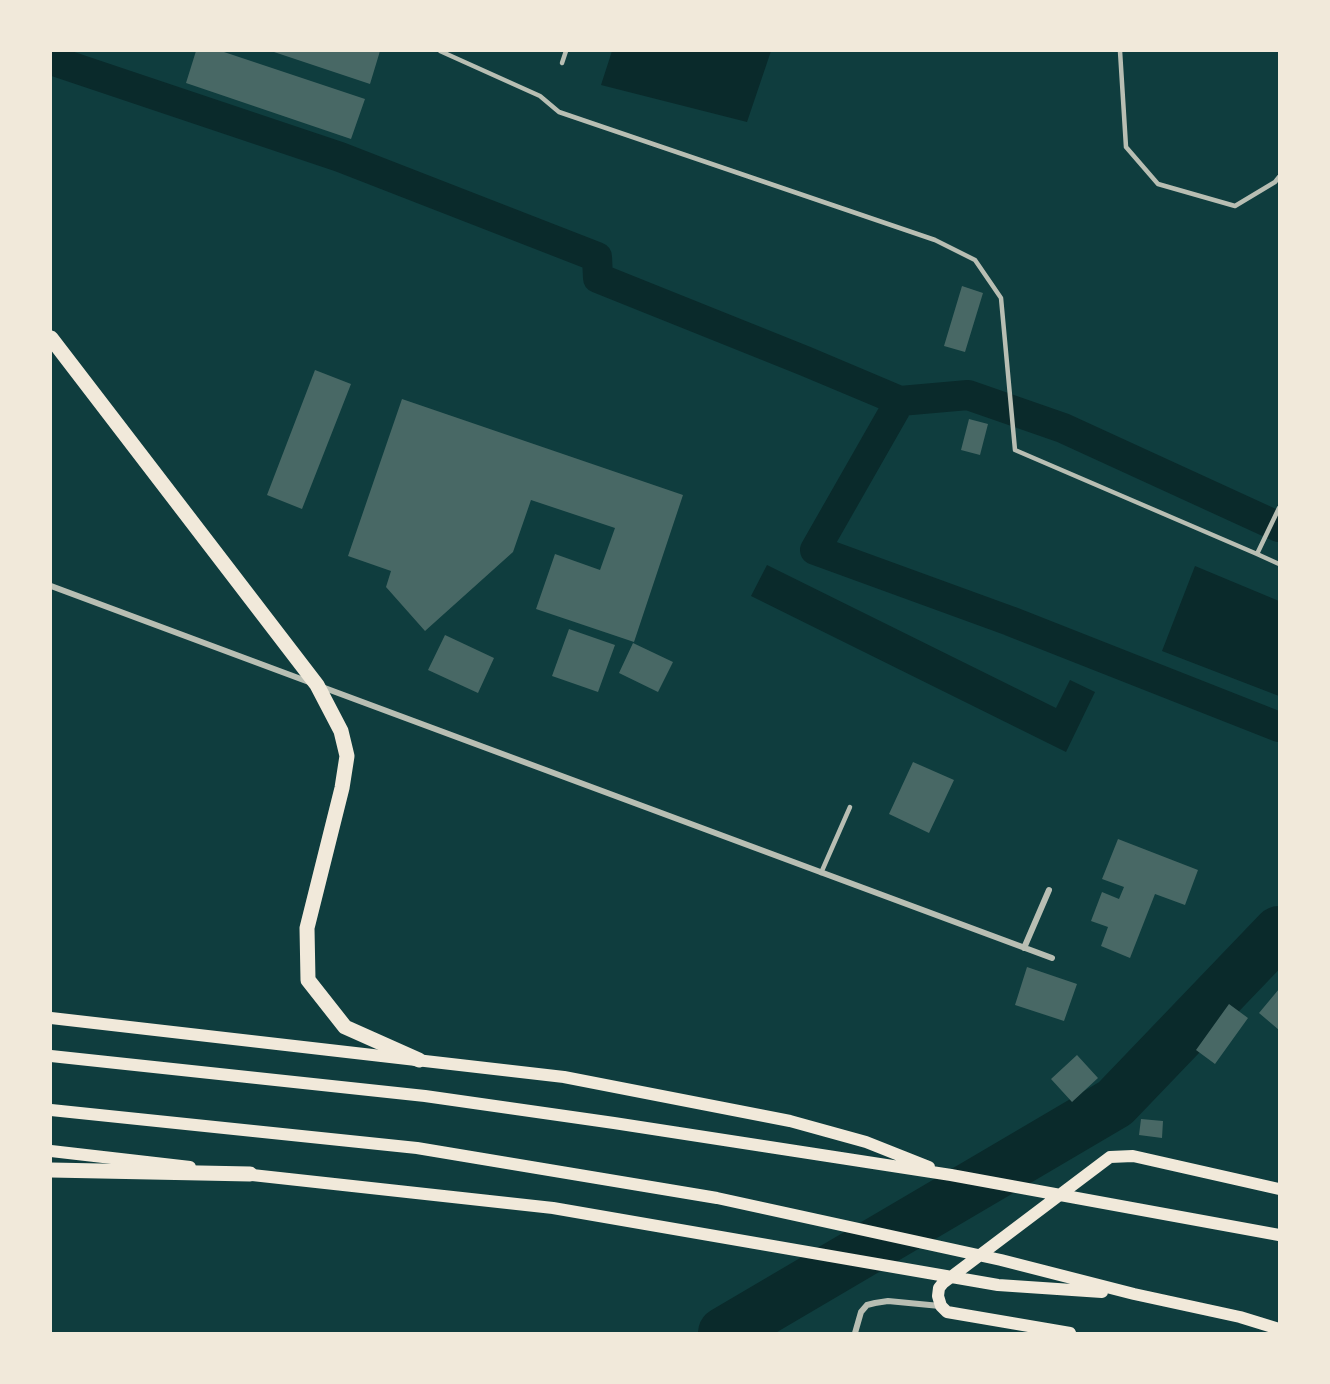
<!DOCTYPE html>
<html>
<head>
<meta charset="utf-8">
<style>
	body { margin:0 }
	#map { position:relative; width:1330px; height:1384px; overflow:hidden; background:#0f3d3e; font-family:"Libre Baskerville",serif }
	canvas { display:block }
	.frame { position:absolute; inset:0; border:52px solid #f1e9da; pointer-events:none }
</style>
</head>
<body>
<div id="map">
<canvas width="1330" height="1384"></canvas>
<div class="frame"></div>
</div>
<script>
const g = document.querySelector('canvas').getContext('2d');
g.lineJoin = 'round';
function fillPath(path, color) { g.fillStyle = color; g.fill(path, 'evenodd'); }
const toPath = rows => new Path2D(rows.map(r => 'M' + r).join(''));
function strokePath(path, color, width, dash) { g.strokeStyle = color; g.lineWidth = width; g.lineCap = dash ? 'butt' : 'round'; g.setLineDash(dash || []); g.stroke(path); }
const water = toPath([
	[612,51,771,51,747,122,601,85],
	[767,565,1056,708,1070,680,1095,692,1066,752,751,596],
	[1195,566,1279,601,1279,696,1162,651]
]);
const canal = toPath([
	[51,60,340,157,597,257,598,278,805,361,900,401,815,550,1010,621,1279,727],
	[900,401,968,395,1063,428,1279,527]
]);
const river = toPath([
	[724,1333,1115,1103,1279,932]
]);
const building = toPath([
	[196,51,221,51,365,99,351,139,186,83],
	[271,51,380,51,370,84],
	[962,286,983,293,965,352,944,346],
	[315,370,351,384,302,509,267,495],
	[402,399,683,495,634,642,536,609,555,554,600,570,615,528,531,500,513,552,425,631,386,587,391,571,348,556],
	[969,419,988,424,980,455,961,450],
	[569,629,615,645,598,692,552,676],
	[445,635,494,658,478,693,428,670],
	[633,643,673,662,658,692,619,673],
	[913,762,954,780,929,833,889,814],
	[1118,839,1198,870,1185,905,1155,894,1130,958,1101,946,1108,927,1091,921,1102,892,1119,899,1124,887,1102,879],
	[1027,967,1077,984,1064,1021,1015,1005],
	[1279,989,1279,1030,1259,1013],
	[1229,1004,1248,1018,1215,1064,1196,1050],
	[1077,1055,1098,1078,1072,1102,1051,1079],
	[1141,1119,1163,1121,1162,1138,1139,1135]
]);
const service = toPath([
	[440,51,540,96,559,112,935,240,975,260,1001,298,1015,450,1257,554,1279,508],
	[1120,51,1126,147,1158,184,1235,206,1275,182,1279,177],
	[562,63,566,51],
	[1257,554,1279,564],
	[821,873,850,807]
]);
const minor = toPath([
	[51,586,309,682],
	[322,687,1052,958],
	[1024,948,1049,890],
	[855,1333,861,1312,867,1305,875,1303,888,1301,940,1306]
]);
const secondary = toPath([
	[51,1018,564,1077,790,1121,866,1142,929,1167],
	[51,1056,425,1096,614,1123,951,1175,1279,1235],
	[51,1110,417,1148,717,1198,1001,1260,1134,1294,1240,1317,1279,1329],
	[51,1151,190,1167],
	[243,1174,553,1208,998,1285,1102,1292],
	[1070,1333,947,1312,941,1306,938,1296,939,1288,943,1283,1110,1157,1133,1156,1279,1189]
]);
const primary = toPath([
	[51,338,317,685,341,731,347,756,342,788,307,928,308,980,345,1027,419,1060],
	[51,1170,250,1174]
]);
fillPath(water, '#0a2a2b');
strokePath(canal, '#0a2a2b', 30);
strokePath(river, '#0a2a2b', 52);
fillPath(building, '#486865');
strokePath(service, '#b8beb3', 4.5);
strokePath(minor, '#b8beb3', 6);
strokePath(secondary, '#f1e9da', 12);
strokePath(primary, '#f1e9da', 15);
</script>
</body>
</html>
